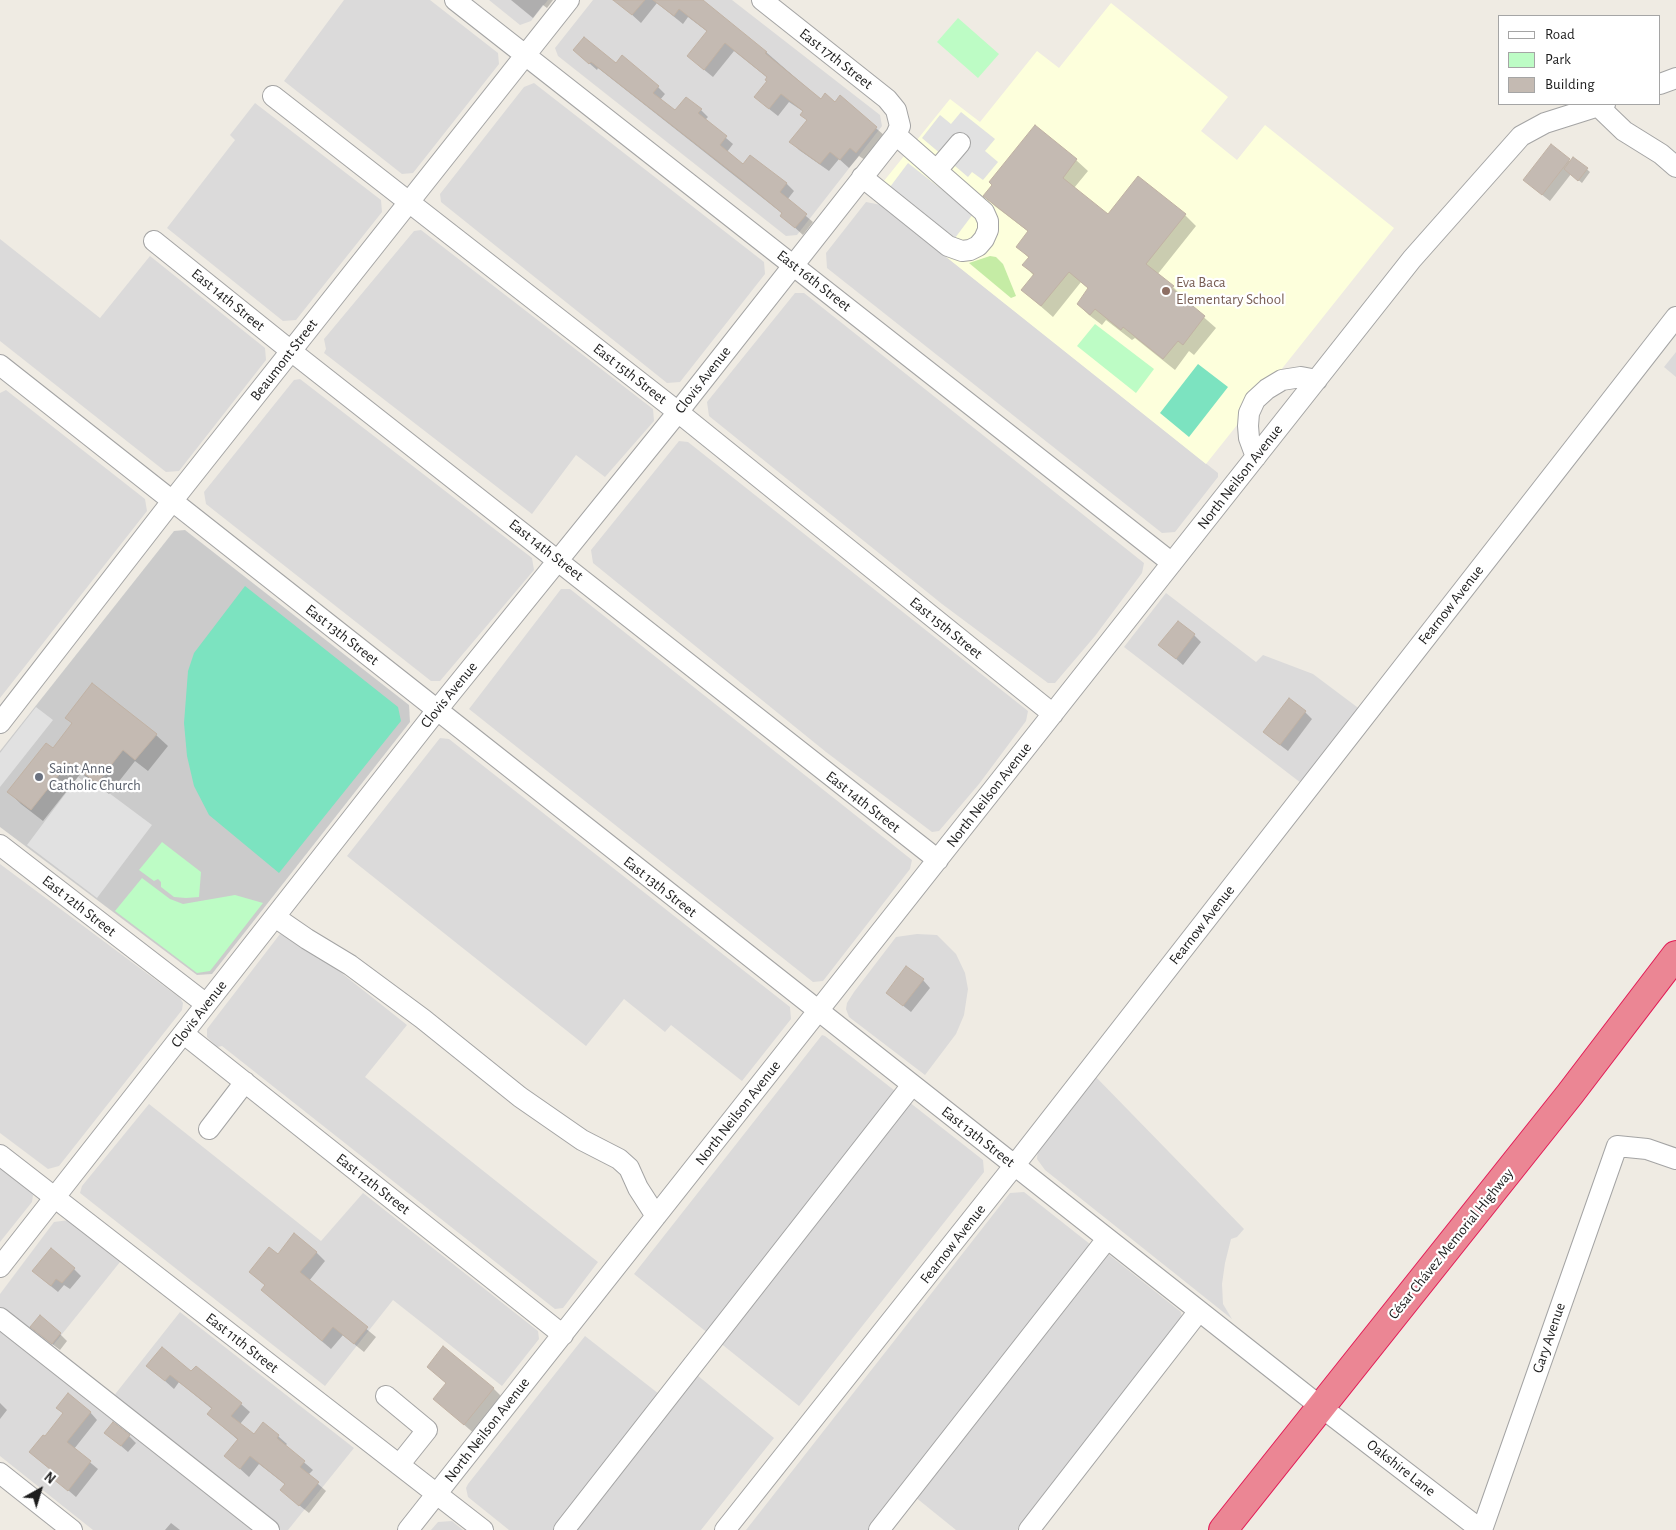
<!DOCTYPE html>
<html>
<head>
<meta charset="utf-8">
<style>
	body { margin:0 }
	#map { position:relative; width:1676px; height:1530px; overflow:hidden; background:#efebe3; font-family:"Alegreya Sans",sans-serif }
	canvas { display:block }
	.legend { position:absolute; left:1498px; top:15px; width:162px; height:90px; box-sizing:border-box; background:#fff; border:1px solid #a5a5a5; margin:0; padding:6px 9px; list-style:none; font-size:15px; color:#1d1d1d }
	.legend li { display:flex; align-items:center; gap:10px; height:25px }
	.legend b { width:25px; border:1px solid #a5a5a5 }
	.north { position:absolute; left:15px; top:1465px; width:50px; height:50px; -webkit-text-stroke:4px #fff; paint-order:stroke; rotate:39deg; font-size:14px; font-weight:700; line-height:20px; text-align:center; color:#1d1d1d }
	.north::after { content:''; display:block; margin:auto; width:18px; height:22px; background:#1d1d1d; clip-path:polygon(50% 0,100% 100%,50% 72%,0 100%) }
</style>
</head>
<body>
<div id="map">
<canvas width="1676" height="1530"></canvas>
<ul class="legend">
<li><b style="height:6px;background:#fff"></b>Road</li>
<li><b style="height:14px;background:#bdfcc5"></b>Park</li>
<li><b style="height:14px;background:#c4bab2"></b>Building</li>
</ul>
<div class="north">N</div>
</div>
<script>
const g = document.querySelector('canvas').getContext('2d');
g.lineJoin = 'round';
function fillPath(path, color) { g.fillStyle = color; g.fill(path, 'evenodd'); }
const toPath = rows => new Path2D(rows.map(r => 'M' + r).join(''));
function strokePath(path, color, width, dash) { g.strokeStyle = color; g.lineWidth = width; g.lineCap = dash ? 'butt' : 'round'; g.setLineDash(dash || []); g.stroke(path); }
function drawText(font, color, halo, rows, align = 'center') {
  g.font = font + ' "Alegreya Sans",sans-serif'; g.lineWidth = 4.5; g.setLineDash([]); g.textBaseline = 'middle'; g.strokeStyle = halo; g.fillStyle = color; for (const [text, x, y, turn = 0] of rows) {
    g.save(); g.translate(x, y); g.rotate((+turn || 0) * Math.PI / 180); g.textAlign = isNaN(turn) ? turn : align; if (halo) g.strokeText(text, 0, 0); g.fillText(text, 0, 0); g.restore();
  }
}
const residential = toPath([
	[344,0,430,0,498,53,499,64,413,173,402,174,284,81],
	[489,0,548,0,531,21,520,25],
	[593,0,732,0,880,115,882,126,797,235,786,236,558,56,555,48],
	[534,83,764,262,765,274,680,382,667,383,441,202,440,194,524,87],
	[255,103,381,200,382,212,296,320,283,321,167,228,235,140,230,135],
	[866,202,881,205,1218,473,1218,477,1175,532,1162,533,827,268,826,253],
	[421,230,653,409,654,421,605,477,576,455,532,514,324,353,326,349,324,339,414,231],
	[0,239,100,318,150,256,265,348,266,360,179,471,166,472,0,341],
	[795,293,804,293,1144,563,1142,573,1095,636,1055,683,1048,683,942,604,709,416,707,402],
	[1676,352,1676,377,1664,367],
	[300,379,532,558,534,570,440,681,431,681,206,504,204,492,294,380],
	[6,390,145,499,147,511,0,698,0,393],
	[679,441,688,442,1028,711,1026,721,979,784,939,831,932,832,826,752,593,563,591,550],
	[561,589,570,589,912,860,910,869,823,981,813,982,469,709],
	[1166,593,1256,662,1263,655,1313,674,1361,710,1301,783,1124,647],
	[440,738,449,739,790,1007,791,1019,742,1081,671,1025,665,1032,624,999,586,1046,347,856],
	[0,864,180,998,183,1003,182,1010,59,1166,48,1169,0,1133],
	[280,934,310,948,407,1025,365,1077,598,1262,563,1308,555,1309,222,1046,217,1047,207,1037,207,1029],
	[917,934,937,935,956,954,965,973,968,989,964,1015,956,1034,925,1075,849,1017,846,1009,847,1003,854,992,896,937],
	[822,1035,825,1036,983,1160,984,1172,799,1406,634,1274],
	[1093,1074,1244,1229,1237,1237,1231,1239,1225,1263,1222,1284,1223,1304,1232,1319,1045,1170,1037,1159,1038,1147],
	[149,1104,321,1241,363,1193,538,1331,539,1339,502,1386,393,1300,325,1386,80,1193,82,1186],
	[0,1167,30,1189,33,1195,32,1202,0,1242],
	[1024,1192,1095,1248,1098,1246,1181,1312,1182,1318,1178,1325,1017,1530,956,1530,904,1488,872,1530,746,1530,1010,1193],
	[69,1220,120,1262,42,1359,105,1407,180,1312,354,1448,288,1530,93,1530,0,1456,0,1294,54,1222],
	[585,1336,673,1405,697,1375,774,1438,701,1530,509,1530,468,1497,466,1488,468,1484],
	[452,1521,463,1530,431,1530,438,1522]
]);
const education = toPath([
	[1111,3,1228,97,1201,131,1237,160,1265,125,1394,228,1206,464,871,197,950,99,980,122,1037,51,1059,68]
]);
const religious = toPath([
	[185,530,409,705,410,722,212,974,197,975,0,827,0,751,174,531]
]);
const grass = toPath([
	[990,256,996,257,1003,264,1016,296,1011,298,969,263]
]);
const park = toPath([
	[958,18,999,54,978,78,937,42],
	[1095,324,1154,369,1136,393,1077,346],
	[162,842,201,872,199,897,186,898,174,897,161,887,161,882,158,879,154,881,139,870],
	[142,878,170,899,183,904,235,895,263,903,210,971,197,973,115,911]
]);
const pitch = toPath([
	[1198,364,1228,387,1189,437,1160,413],
	[245,586,398,707,401,721,279,873,209,815,194,786,187,756,184,723,188,671,194,653]
]);
const parking = toPath([
	[961,112,995,139,985,151,998,162,983,180,972,172,968,177,922,138,940,115,951,124],
	[908,163,973,214,955,238,890,187],
	[36,707,53,720,0,787,0,753],
	[78,777,97,791,101,787,152,825,97,898,27,845]
]);
const shadow = toPath([
	[511,0,553,0,547,8,543,5,533,18],
	[623,0,691,0,766,52,821,100,835,103,840,97,885,136,865,160,859,156,849,168,839,159,829,171,799,150,791,141,808,121,804,112,789,102,778,116,764,105,768,78,734,51,713,77,697,64,708,32,688,17,683,24,657,3,641,23,620,4],
	[582,57,616,64,658,87,665,94,660,100,675,112,701,110,708,117,705,120,733,144,727,152,744,166,751,157,787,184,794,191,787,200,813,222,803,235,782,216,783,214,598,68,597,70],
	[1551,146,1571,162,1574,158,1590,172,1582,183,1571,174,1550,201,1532,187],
	[1076,160,1088,171,1074,188,1108,216,1185,215,1196,226,1157,275,1173,287,1184,298,1183,299,1216,328,1194,355,1189,351,1175,370,1135,338,1132,340,1106,320,1102,325,1089,315,1078,304,1089,289,1081,282,1053,317,1022,290,1034,276,1024,265,1029,258,1018,247,1029,232,996,207,985,196],
	[1194,635,1201,642,1183,665,1160,645],
	[1305,712,1312,719,1288,751,1272,739],
	[156,735,168,746,148,771,135,761,109,794,81,773,43,821,21,804,9,792,53,749],
	[923,980,930,988,911,1012,887,993],
	[316,1252,325,1261,309,1281,376,1337,364,1352,343,1335,331,1349,272,1299,263,1290,266,1286,250,1272,278,1255],
	[74,1269,81,1276,70,1289,64,1285,58,1292,41,1278],
	[39,1334,60,1334,67,1341,60,1350],
	[444,1348,494,1389,505,1400,476,1435,434,1399,447,1384,428,1367],
	[148,1366,192,1373,241,1404,250,1412,240,1424,254,1435,278,1436,287,1444,285,1446,313,1470,308,1475,326,1491,309,1513,290,1498,286,1485,259,1464,249,1477,226,1456,238,1440,208,1414,212,1409,179,1382,174,1389],
	[0,1403,7,1410,0,1419],
	[90,1412,97,1420,74,1449,98,1469,76,1497,54,1478,57,1475,30,1452,45,1438,64,1414],
	[106,1433,129,1436,136,1443,128,1452],
	[171,1523,180,1530,165,1530]
]);
const building = toPath([
	[613,0,645,0,632,15,613,0],
	[653,0,703,0,767,52,765,53,821,99,825,93,835,102,840,95,877,127,856,153,850,148,840,160,830,152,820,164,789,142,807,120,800,115,803,111,781,94,769,109,754,97,767,81,765,80,767,77,725,43,704,70,687,56,707,31,679,9,674,16,653,0],
	[584,37,616,63,622,55,659,86,653,93,675,110,686,97,702,109,698,113,727,136,720,145,743,164,750,155,787,183,780,192,807,214,795,228,780,216,782,213,743,181,591,62,589,64,573,50,584,37],
	[1035,125,1077,159,1063,178,1108,214,1138,176,1186,214,1146,264,1174,286,1171,288,1205,316,1183,345,1178,341,1163,359,1123,327,1121,330,1095,309,1090,315,1077,304,1088,288,1069,272,1041,306,1021,290,1034,274,1022,265,1029,257,1016,247,1028,231,983,196,992,185,989,182,1035,125],
	[1551,144,1570,159,1542,195,1523,180,1551,144],
	[1573,157,1588,168,1578,181,1564,169,1573,157],
	[1178,621,1195,634,1176,659,1158,645,1178,621],
	[92,683,157,734,135,760,123,750,97,783,69,762,31,810,7,792,46,743,53,748,72,723,65,718,92,683],
	[1289,698,1306,711,1280,745,1263,732,1289,698],
	[906,966,924,979,903,1006,886,993,906,966],
	[294,1233,317,1252,300,1272,368,1327,354,1344,333,1327,322,1341,261,1290,265,1285,249,1272,269,1247,278,1254,294,1233],
	[51,1248,75,1268,62,1283,56,1279,51,1286,32,1271,51,1248],
	[40,1315,61,1333,52,1344,30,1327,40,1315],
	[443,1346,494,1388,464,1425,433,1399,446,1383,427,1367,443,1346],
	[162,1347,191,1371,196,1366,242,1403,231,1416,254,1434,263,1422,279,1435,277,1438,305,1461,300,1467,319,1482,299,1506,280,1490,285,1484,250,1456,240,1469,224,1456,238,1439,207,1414,212,1408,170,1375,165,1381,146,1366,162,1347],
	[68,1393,91,1412,67,1442,91,1461,68,1491,52,1478,56,1474,29,1452,43,1435,45,1436,63,1413,56,1408,68,1393],
	[113,1422,130,1435,121,1446,104,1433,113,1422]
]);
const minor = toPath([
	[455,0,1172,563],
	[1660,84,1676,78],
	[273,96,678,412,1053,714],
	[1598,106,1624,131,1661,154,1676,167],
	[937,170,960,143],
	[862,177,948,246,962,251,970,250,978,246,984,239,988,230,988,221,984,212,896,135],
	[154,241,291,351,938,860],
	[0,365,1321,1407,1481,1530],
	[1256,457,1249,438,1248,426,1249,413,1255,400,1267,389,1282,380,1301,377,1317,380],
	[0,723,173,500,569,0],
	[0,845,206,1004],
	[275,917,307,939,350,965,423,1019,520,1097,582,1140,619,1159,629,1168,638,1188,656,1216],
	[184,1034,563,1335],
	[209,1129,245,1082],
	[0,1155,483,1530],
	[0,1267,437,710,678,412,896,135,900,126,896,110,887,99,762,0],
	[0,1318,269,1530],
	[386,1396,427,1430,399,1465],
	[0,1473,72,1530],
	[408,1530,1412,259,1521,136,1545,123,1605,104],
	[564,1530,912,1085],
	[725,1530,1014,1166,1676,317],
	[879,1530,1107,1239],
	[1029,1530,1199,1311],
	[1482,1530,1617,1146,1647,1149,1676,1159]
]);
const highway = toPath([
	[1223,1530,1570,1094,1676,955]
]);
const markers = [
	[1166,291,5,"#8d6e63"],
	[39,777,5,"#6b7280"]
];
const streetNames = [
	["East 17th Street",836,59,38],
	["East 16th Street",814,281,38],
	["East 14th Street",228,300,39],
	["Beaumont Street",284,360,-52],
	["East 15th Street",630,374,38],
	["Clovis Avenue",703,380,-52],
	["North Neilson Avenue",1240,477,-52],
	["East 14th Street",546,550,38],
	["Fearnow Avenue",1451,605,-52],
	["East 15th Street",946,628,39],
	["East 13th Street",342,635,38],
	["Clovis Avenue",449,695,-51],
	["North Neilson Avenue",989,795,-52],
	["East 14th Street",863,802,38],
	["East 13th Street",660,887,38],
	["East 12th Street",79,906,38],
	["Fearnow Avenue",1202,925,-52],
	["Clovis Avenue",199,1014,-52],
	["North Neilson Avenue",738,1113,-52],
	["East 13th Street",978,1137,38],
	["East 12th Street",373,1184,38],
	["Fearnow Avenue",953,1244,-52],
	["César Chávez Memorial Highway",1451,1244,-51],
	["Gary Avenue",1549,1338,-71],
	["East 11th Street",242,1343,38],
	["North Neilson Avenue",487,1430,-52],
	["Oakshire Lane",1401,1468,38]
];
const educationNames = [
	["Eva Baca",1176,282],
	["Elementary School",1176,299]
];
const worshipNames = [
	["Saint Anne",49,768],
	["Catholic Church",49,785]
];
fillPath(residential, '#dbdada');
fillPath(education, '#fdffdc');
fillPath(religious, '#cbcbcb');
fillPath(grass, '#c5eca5');
fillPath(park, '#bdfcc5');
fillPath(pitch, '#7ce3c0');
fillPath(parking, '#e1e1e1');
fillPath(shadow, '#0003');
fillPath(building, '#c4bab2');
strokePath(building, '#c1b2a4', 1);
strokePath(minor, '#a4a4a4', 22);
strokePath(highway, '#e21b56', 30);
strokePath(minor, '#fff', 20);
strokePath(highway, '#eb8694', 28);
for (const [x, y, r, color] of markers) { const dot = new Path2D(); dot.arc(x, y, r, 0, 2 * Math.PI); g.fillStyle = color; g.fill(dot); strokePath(dot, '#fff', 2); }
drawText('15px', '#1d1d1d', '#fff', streetNames);
drawText('15px', '#785e54', '#fff', educationNames, 'left');
drawText('15px', '#5b616d', '#fff', worshipNames, 'left');
</script>
</body>
</html>
